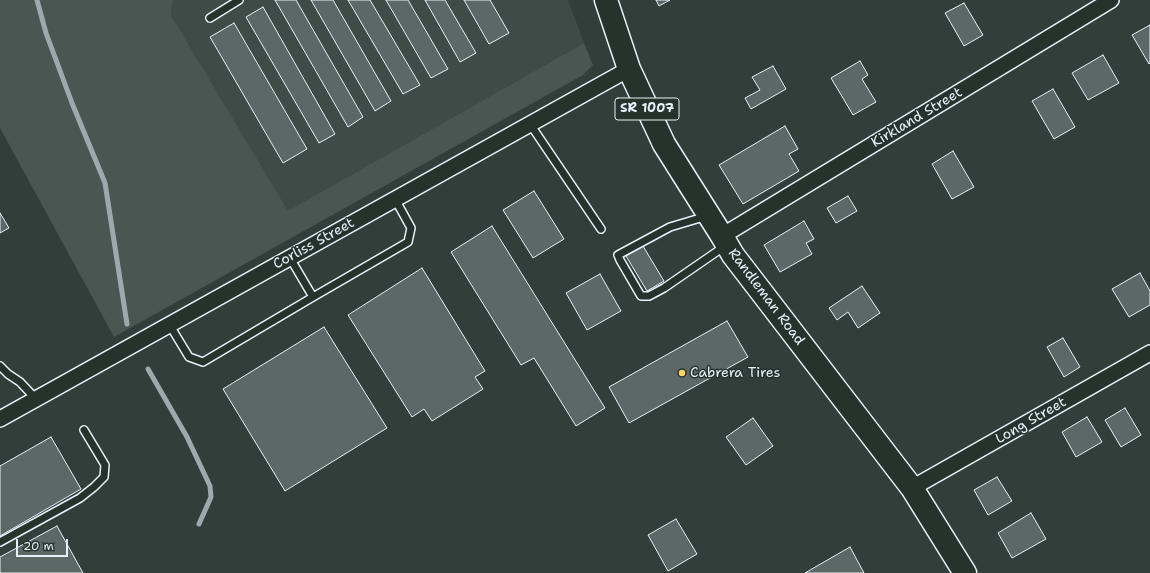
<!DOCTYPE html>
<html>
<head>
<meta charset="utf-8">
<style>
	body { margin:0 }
	#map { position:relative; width:1150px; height:573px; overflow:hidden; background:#323e39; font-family:"Shantell Sans",sans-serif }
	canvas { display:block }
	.scale { position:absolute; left:16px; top:539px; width:52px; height:18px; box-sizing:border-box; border:2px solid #e8f1f8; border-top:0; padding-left:5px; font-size:12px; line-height:14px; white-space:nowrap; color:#e8f1f8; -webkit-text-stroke:3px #26332d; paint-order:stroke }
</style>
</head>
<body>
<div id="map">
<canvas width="1150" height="573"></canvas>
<div class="scale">20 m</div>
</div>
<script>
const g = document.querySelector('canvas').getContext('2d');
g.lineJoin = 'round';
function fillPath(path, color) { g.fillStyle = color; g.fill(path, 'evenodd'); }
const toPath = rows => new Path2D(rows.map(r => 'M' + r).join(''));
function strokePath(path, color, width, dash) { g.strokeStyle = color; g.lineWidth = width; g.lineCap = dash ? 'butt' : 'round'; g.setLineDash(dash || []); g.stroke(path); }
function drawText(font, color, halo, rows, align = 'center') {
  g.font = font + ' "Shantell Sans",sans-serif'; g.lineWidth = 3; g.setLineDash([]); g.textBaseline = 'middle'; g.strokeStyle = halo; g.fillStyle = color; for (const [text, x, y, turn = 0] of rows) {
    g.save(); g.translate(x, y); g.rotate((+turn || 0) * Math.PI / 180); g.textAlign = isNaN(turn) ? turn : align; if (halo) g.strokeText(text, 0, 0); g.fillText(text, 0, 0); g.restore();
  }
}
const built = toPath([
	[173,0,568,0,584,43,288,212,171,15]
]);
const green = toPath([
	[0,0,173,0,171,15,288,211,584,43,593,65,583,75,114,337,0,128]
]);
const stream = toPath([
	[37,0,46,33,72,103,105,183,127,324],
	[148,369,187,437,210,486,211,497,199,524]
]);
const building = toPath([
	[275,0,296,0,363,117,348,127,275,0],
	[311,0,333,0,391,101,375,111,311,0],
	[348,0,370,0,420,85,403,94,348,0],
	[386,0,408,0,448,69,431,78,386,0],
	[425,0,445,0,476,53,460,62,425,0],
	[464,0,490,0,509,33,489,44,464,0],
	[656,0,670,0,659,6,656,0],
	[964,3,983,35,964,46,945,13,964,3],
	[263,7,335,134,319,143,246,17,263,7],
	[234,23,307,149,283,163,210,37,234,23],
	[1150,25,1150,63,1149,64,1132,35,1150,25],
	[1103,55,1119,83,1088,100,1072,73,1103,55],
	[860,61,868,75,862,79,876,102,853,115,831,78,860,61],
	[773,66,786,89,751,109,745,98,760,90,752,77,773,66],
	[1053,89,1075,127,1054,139,1032,101,1053,89],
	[785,126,798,149,789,154,799,171,743,204,719,165,785,126],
	[953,151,974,187,952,199,932,164,953,151],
	[534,191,564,239,533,258,503,210,534,191],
	[848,196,857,211,836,223,827,208,848,196],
	[0,213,9,228,0,233,0,213],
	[804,221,814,239,806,243,812,254,780,272,764,245,804,221],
	[492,226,605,408,576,426,534,358,521,365,451,252,492,226],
	[643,246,664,281,647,291,626,256,643,246],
	[422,268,485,371,475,377,483,389,432,421,424,409,412,417,348,315,422,268],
	[1140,273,1150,291,1150,305,1129,317,1112,289,1140,273],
	[600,274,621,311,587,330,566,293,600,274],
	[862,286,880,313,858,328,848,312,837,320,829,308,862,286],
	[727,321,748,357,629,423,609,387,727,321],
	[324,327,387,428,285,491,223,389,324,327],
	[1063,338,1080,367,1064,377,1047,347,1063,338],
	[1125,408,1141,435,1121,447,1105,420,1125,408],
	[1087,417,1102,442,1076,457,1062,432,1087,417],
	[753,418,773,446,746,465,726,437,753,418],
	[51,437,81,489,0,536,0,466,51,437],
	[997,477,1012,501,988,515,974,490,997,477],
	[1031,513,1046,539,1012,558,998,533,1031,513],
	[676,519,697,554,668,571,648,535,676,519],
	[57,526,83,573,0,573,0,557,57,526],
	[850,547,864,573,805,573,850,547]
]);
const lane = toPath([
	[210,18,239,0],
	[530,124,601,229],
	[707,216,670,227,618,255,620,260,641,296,649,296,664,288,725,246],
	[290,258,313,297,408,242,411,228,395,199],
	[169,324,189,357,203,362,313,297],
	[0,366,8,374,20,382,36,399],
	[0,542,80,498,94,487,104,477,105,465,84,430]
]);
const street = toPath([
	[722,236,1111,0],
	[0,419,629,69],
	[912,488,1150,353]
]);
const primary = toPath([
	[606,0,629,69,664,144,722,236,733,255,912,488,965,573]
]);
const markers = [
	[682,373,4,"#ffd166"]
];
const shields = [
	[647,109,64]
];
const shieldNames = [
	["SR 1007",647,109]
];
const streetNames = [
	["Kirkland Street",917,118,-31],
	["Corliss Street",314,244,-29],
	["Randleman Road",766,297,53],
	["Long Street",1031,421,-30]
];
const poiNames = [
	["Cabrera Tires",690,373]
];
fillPath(built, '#3f4b46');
fillPath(green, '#495651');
strokePath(stream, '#9ea9ab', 5);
fillPath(building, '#5c6865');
strokePath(building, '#e8f1f8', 1);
strokePath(lane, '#e8f1f8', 10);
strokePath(street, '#e8f1f8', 18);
strokePath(primary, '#e8f1f8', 25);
strokePath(lane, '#26332d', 7);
strokePath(street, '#26332d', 15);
strokePath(primary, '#26332d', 22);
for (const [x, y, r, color] of markers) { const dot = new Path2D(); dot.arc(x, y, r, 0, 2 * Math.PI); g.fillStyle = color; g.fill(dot); strokePath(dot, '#26332d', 1.5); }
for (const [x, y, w] of shields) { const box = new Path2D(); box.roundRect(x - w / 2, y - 11, w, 22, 3); g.fillStyle = '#26332d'; g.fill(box); strokePath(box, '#e8f1f8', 1); }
drawText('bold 13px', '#e8f1f8', null, shieldNames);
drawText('14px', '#e8f1f8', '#26332d', streetNames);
drawText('14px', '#e8f1f8', '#26332d', poiNames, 'left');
</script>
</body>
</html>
